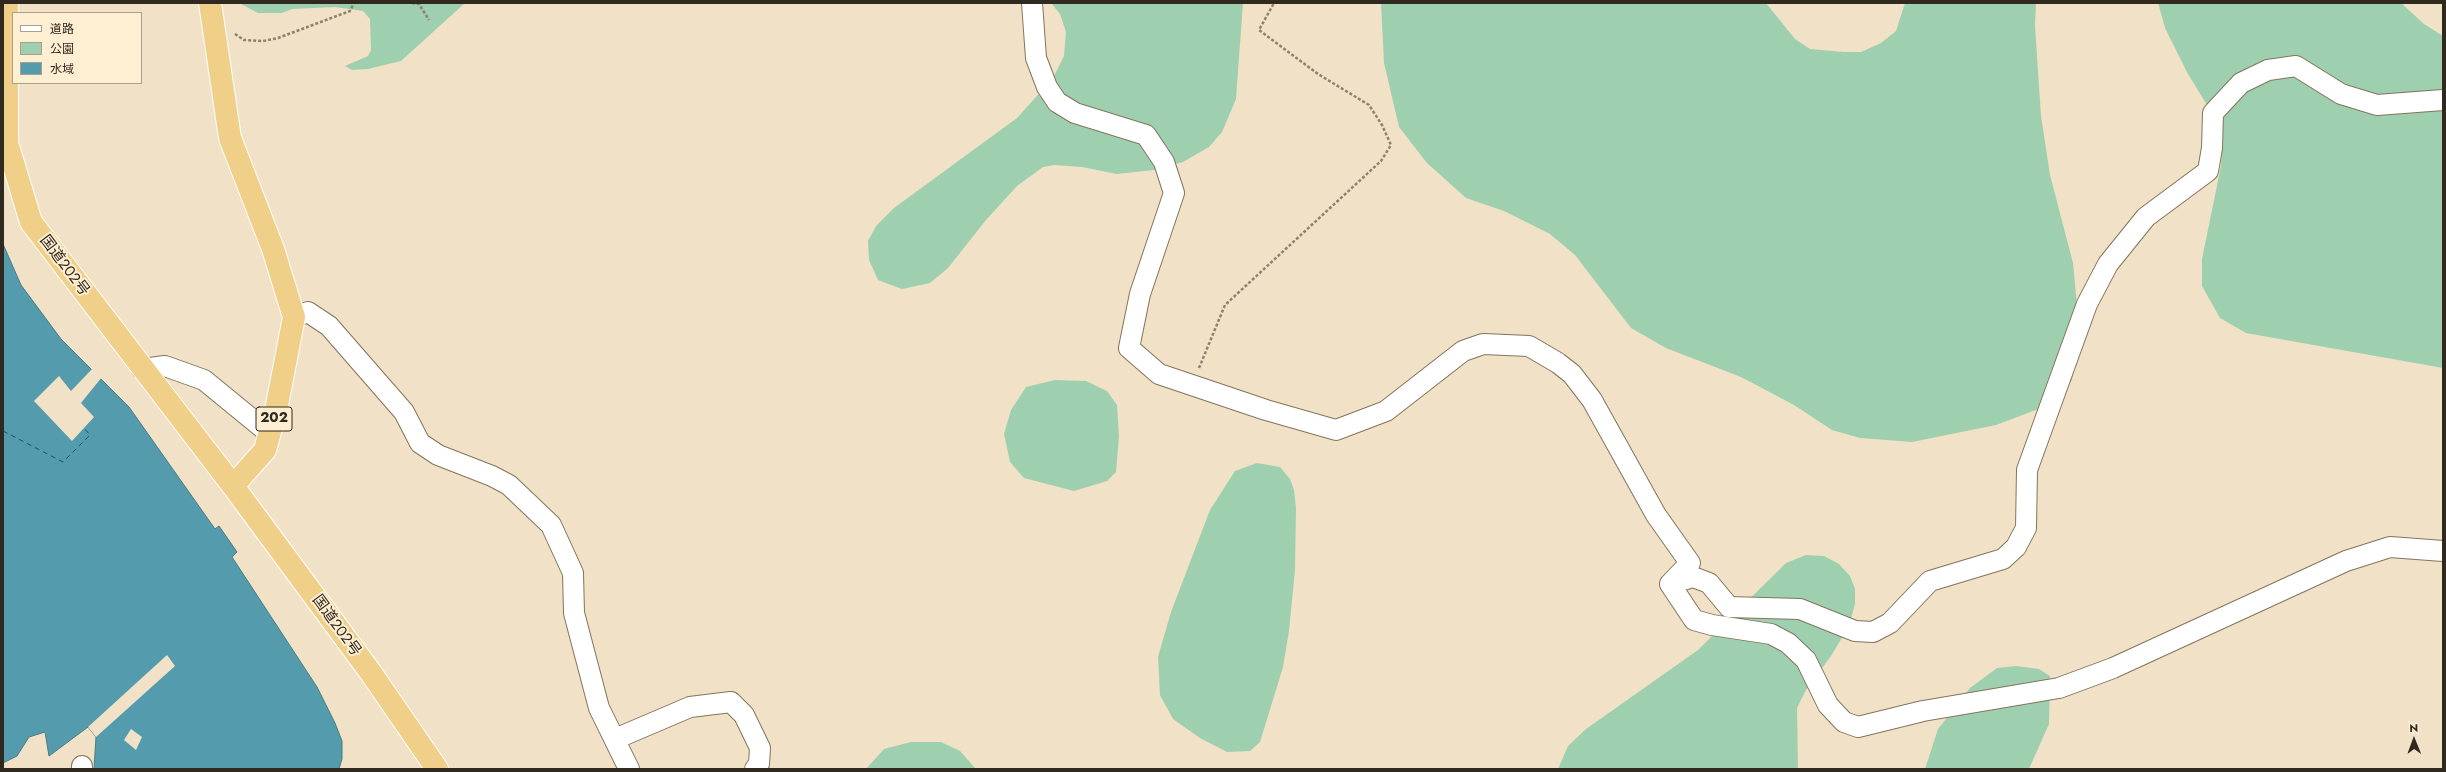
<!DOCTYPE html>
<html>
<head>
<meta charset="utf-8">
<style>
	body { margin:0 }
	#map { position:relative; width:2446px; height:772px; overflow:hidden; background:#f1e1c6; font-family:Jost,"Noto Sans JP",sans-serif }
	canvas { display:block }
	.frame { position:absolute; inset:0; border:4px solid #2f291f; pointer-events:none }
	.legend { position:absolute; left:12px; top:12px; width:130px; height:72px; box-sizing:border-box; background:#feefd3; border:1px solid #aba08b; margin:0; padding:5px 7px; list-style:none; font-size:12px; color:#2f291f }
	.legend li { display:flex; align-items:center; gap:8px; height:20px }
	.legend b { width:20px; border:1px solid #aba08b }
	.north { position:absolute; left:2394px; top:720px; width:40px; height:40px; -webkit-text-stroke:3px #feefd3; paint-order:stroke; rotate:359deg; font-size:11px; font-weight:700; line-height:16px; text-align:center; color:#2f291f }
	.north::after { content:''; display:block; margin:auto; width:14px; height:18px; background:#2f291f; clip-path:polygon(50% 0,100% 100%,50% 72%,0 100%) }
</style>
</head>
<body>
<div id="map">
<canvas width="2446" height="772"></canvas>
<div class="frame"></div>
<ul class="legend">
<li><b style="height:5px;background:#fff"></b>道路</li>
<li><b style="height:11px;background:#9ed0af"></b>公園</li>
<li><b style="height:11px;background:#549cad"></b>水域</li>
</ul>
<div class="north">N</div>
</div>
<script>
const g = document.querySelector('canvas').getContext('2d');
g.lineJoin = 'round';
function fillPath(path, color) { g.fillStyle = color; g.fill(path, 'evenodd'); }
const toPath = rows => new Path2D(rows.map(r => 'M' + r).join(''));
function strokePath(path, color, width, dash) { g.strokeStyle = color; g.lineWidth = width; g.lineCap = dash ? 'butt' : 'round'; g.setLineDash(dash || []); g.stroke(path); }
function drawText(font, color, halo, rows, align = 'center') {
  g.font = font + ' Jost,"Noto Sans JP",sans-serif'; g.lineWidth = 4; g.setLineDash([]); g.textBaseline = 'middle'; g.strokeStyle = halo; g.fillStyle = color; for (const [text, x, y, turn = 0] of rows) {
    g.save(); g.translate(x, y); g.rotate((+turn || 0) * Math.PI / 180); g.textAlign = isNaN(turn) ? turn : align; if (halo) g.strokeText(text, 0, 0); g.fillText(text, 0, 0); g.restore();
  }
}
const green = toPath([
	[239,3,465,3,401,61,368,69,352,70,345,66,368,56,371,50,370,19,363,11,335,7,292,9,282,13,258,13],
	[1051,3,1243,3,1236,99,1222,132,1209,147,1183,162,1154,170,1117,174,1082,167,1054,165,1043,167,1017,186,986,220,948,268,930,283,902,289,878,280,869,260,868,241,876,226,894,208,1017,118,1053,78,1064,56,1066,32,1060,14],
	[1381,3,1766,3,1795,39,1810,49,1844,52,1861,52,1881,43,1896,31,1905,3,2036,3,2035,26,2041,116,2050,175,2073,263,2080,338,2072,380,2057,402,1996,425,1912,442,1860,438,1832,430,1794,405,1741,377,1666,348,1631,328,1575,255,1550,234,1504,211,1466,198,1427,163,1399,127,1384,63],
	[2158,3,2401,3,2424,24,2443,36,2443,368,2246,333,2220,318,2202,286,2202,259,2221,166,2222,146,2218,123,2188,74,2165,28],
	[1055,380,1086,381,1107,391,1117,405,1119,436,1116,472,1107,481,1074,491,1024,478,1010,462,1004,434,1011,410,1026,387],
	[1257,463,1280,467,1290,479,1294,490,1296,508,1295,570,1289,631,1283,667,1260,742,1250,751,1227,752,1200,738,1173,719,1160,695,1158,657,1171,612,1210,510,1235,471],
	[1806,555,1824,556,1839,564,1850,576,1855,589,1855,604,1849,626,1831,656,1806,690,1797,708,1798,769,1558,769,1568,746,1586,729,1698,650,1786,563],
	[2016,666,2039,669,2050,676,2049,724,2029,769,1925,769,1938,729,1970,688,1997,668],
	[911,742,941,742,960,751,976,769,866,769,884,749]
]);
const water = toPath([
	[3,244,21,285,61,339,129,407,215,529,219,526,237,552,232,557,317,687,335,723,342,741,342,759,339,769,94,769,96,737,88,727,49,756,45,732,29,737,17,756,3,763,3,244]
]);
const pier = toPath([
	[93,368,102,377,81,403,94,417,72,441,34,401,59,376,71,391],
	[167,655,175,666,96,737,88,727],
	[131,729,142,737,136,750,124,740]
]);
const ferry = toPath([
	[3,431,63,462,90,435,84,428]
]);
const path = toPath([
	[412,3,419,4,429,20],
	[235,34,244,40,263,41,278,38,350,11,354,3],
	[1199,368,1225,305,1381,161,1391,145,1382,125,1369,105,1318,74,1259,30,1274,3]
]);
const minor = toPath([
	[1032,3,1036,58,1047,87,1057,102,1075,113,1146,135,1164,162,1174,193,1140,294,1129,348,1159,374,1266,410,1336,430,1386,411,1463,351,1483,344,1529,346,1558,363,1572,374,1592,400,1656,515,1690,563,1670,584],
	[294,317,308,312,329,326,404,412,420,443,438,455,492,476,509,485,551,525,573,573,574,613,599,708,629,769],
	[142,369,165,366,204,380,270,434],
	[1670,584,1693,577,1709,583,1729,607,1800,609,1855,631,1873,632,1890,623,1930,581,2003,559,2016,547,2026,528,2027,470,2087,304,2108,264,2146,217,2208,171,2212,148,2213,113,2241,83,2268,70,2296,66,2341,94,2377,105,2443,100],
	[1670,584,1694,620,1712,625,1771,634,1788,643,1806,660,1828,705,1844,722,1858,727,1923,711,2059,688,2113,668,2346,561,2390,547,2443,551],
	[615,739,690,707,731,702,744,715,760,748,759,764,755,769],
	[82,769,82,766]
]);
const trunk = toPath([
	[7,3,7,143,31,222,233,486],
	[210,3,230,138,273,249,294,317,276,410,265,450,233,486,371,673,437,769]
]);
const shields = [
	[274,419,36]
];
const shieldNames = [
	["202",274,419]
];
const streetNames = [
	["国道202号",64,266,53],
	["国道202号",336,626,54]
];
fillPath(green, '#9ed0af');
fillPath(water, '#549cad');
strokePath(water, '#497a82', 1);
fillPath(pier, '#f1e1c6');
strokePath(ferry, '#175562', 1, [5, 4]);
strokePath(minor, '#82755c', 22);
strokePath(trunk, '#fff', 24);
strokePath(path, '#8d8270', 2.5, [3, 2]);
strokePath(minor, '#fff', 20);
strokePath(trunk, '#f0cf88', 22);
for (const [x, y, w] of shields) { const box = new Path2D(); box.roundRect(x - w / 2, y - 12, w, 24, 3); g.fillStyle = '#feefd3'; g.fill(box); strokePath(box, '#2f291f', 1); }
drawText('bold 14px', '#2f291f', null, shieldNames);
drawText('15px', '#2f291f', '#feefd3', streetNames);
</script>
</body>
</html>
